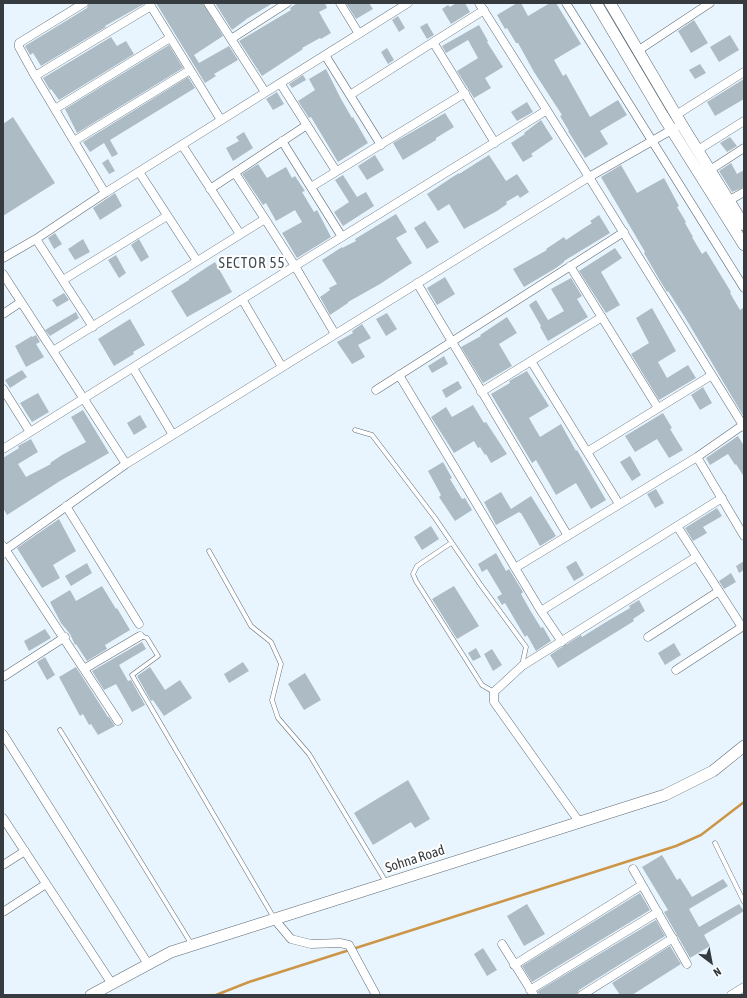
<!DOCTYPE html>
<html>
<head>
<meta charset="utf-8">
<style>
	body { margin:0 }
	#map { position:relative; width:747px; height:998px; overflow:hidden; background:#e9f5fe; font-family:"Asap Condensed",sans-serif }
	canvas { display:block }
	.frame { position:absolute; inset:0; border:4px solid #353b3f; pointer-events:none }
	.north { position:absolute; left:691px; top:942px; width:40px; height:40px; -webkit-text-stroke:3px #fff; paint-order:stroke; rotate:148deg; font-size:11px; font-weight:700; line-height:16px; text-align:center; color:#353b3f }
	.north::after { content:''; display:block; margin:auto; width:14px; height:18px; background:#353b3f; clip-path:polygon(50% 0,100% 100%,50% 72%,0 100%) }
</style>
</head>
<body>
<div id="map">
<canvas width="747" height="998"></canvas>
<div class="frame"></div>
<div class="north">N</div>
</div>
<script>
const g = document.querySelector('canvas').getContext('2d');
g.lineJoin = 'round';
const toPath = rows => new Path2D(rows.map(r => 'M' + r).join(''));
function strokePath(path, color, width, dash) { g.strokeStyle = color; g.lineWidth = width; g.lineCap = dash ? 'butt' : 'round'; g.setLineDash(dash || []); g.stroke(path); }
function fillPath(path, color) { g.fillStyle = color; g.fill(path, 'evenodd'); }
function drawText(font, color, halo, rows, align = 'center') {
  g.font = font + ' "Asap Condensed",sans-serif'; g.lineWidth = 4; g.setLineDash([]); g.textBaseline = 'middle'; g.strokeStyle = halo; g.fillStyle = color; for (const [text, x, y, turn = 0] of rows) {
    g.save(); g.translate(x, y); g.rotate((+turn || 0) * Math.PI / 180); g.textAlign = isNaN(turn) ? turn : align; if (halo) g.strokeText(text, 0, 0); g.fillText(text, 0, 0); g.restore();
  }
}
const stream = toPath([
	[216,995,249,982,676,846,701,835,744,802]
]);
const building = toPath([
	[89,3,144,4,105,26,106,27,41,66,33,53,30,55,25,46,87,8],
	[156,3,203,3,223,36,194,55,199,63,229,46,238,60,214,74,216,76,205,83],
	[215,3,273,3,248,18,232,30],
	[297,3,325,3,327,8,319,12,331,33,321,39,320,38,302,48,303,49,262,76,239,41,291,10,290,8],
	[346,3,369,3,373,9,356,19],
	[456,3,465,3,470,12,451,24,442,9,448,5,450,7],
	[517,3,521,3,528,16,550,3,556,3,581,44,554,60,563,76,566,74,590,117,618,100,627,115,600,131,608,144,585,158,568,131,569,131,560,116,562,115,534,72,518,43,516,43,507,28,505,29,497,15],
	[398,16,405,28,399,32,392,20],
	[694,20,708,43,691,53,678,31],
	[427,23,434,35,427,39,420,27],
	[479,25,488,41,487,42,503,67,485,78,491,88,474,98,457,71,478,58,468,40,446,53,442,46],
	[730,35,739,50,719,62,710,47],
	[111,37,117,46,126,41,134,54,59,100,51,89,50,90,43,78],
	[169,45,183,68,77,133,65,109],
	[387,48,394,60,388,64,381,52],
	[700,64,706,73,695,79,689,70],
	[326,69,341,99,352,118,353,117,368,143,338,162,311,117,309,118,298,101,315,90,309,79],
	[303,75,306,80,292,88,289,84],
	[188,77,195,88,110,140,118,154,112,157,104,143,90,152,83,142],
	[744,79,744,99,715,116,707,102],
	[277,92,284,104,273,110,266,99],
	[527,102,533,112,517,121,511,112],
	[445,113,454,127,436,138,436,140,403,160,393,143],
	[13,117,55,183,3,216,3,124],
	[541,120,553,139,531,154,533,156,523,162,511,143,525,134,524,133],
	[244,132,253,148,233,161,226,148,239,141,236,137],
	[730,137,737,146,727,152,720,143],
	[375,155,384,170,367,180,358,166],
	[489,155,506,181,517,174,529,192,520,198,518,195,506,202,507,204,497,211,464,229,449,204,438,211,427,194,451,178,459,173,459,174],
	[108,159,115,171,109,174,102,163],
	[731,163,737,174,744,170,744,187,732,192,719,171],
	[258,164,267,178,286,167,292,178,295,176,305,191,302,192,314,212,317,210,331,237,297,258,282,233,302,222,295,210,276,221,266,203,263,205,242,174],
	[621,165,637,193,664,178,679,206,677,207,686,222,685,223,693,237,692,237,702,254,706,251,731,292,730,293,740,310,744,307,744,417,686,319,668,291,667,292,659,279,644,253,645,252,601,177],
	[343,175,357,197,366,192,374,206,343,226,334,212,349,202,335,180],
	[115,193,122,206,100,220,93,208],
	[396,214,407,232,396,238,412,263,380,284,348,302,348,303,330,315,320,297,330,290,329,288,337,284,322,260,342,247,342,248,356,241,355,239],
	[599,215,610,233,564,261,564,262,556,268,524,287,513,269,547,250,546,249,564,237,566,240,581,230,592,223,590,221],
	[425,221,439,242,427,249,414,228],
	[55,233,62,244,54,249,48,238],
	[83,239,90,252,75,260,68,249],
	[139,239,149,257,141,262,131,245],
	[615,248,622,258,601,272,620,305,606,313,579,271],
	[116,255,126,273,119,278,108,260],
	[215,262,232,292,187,317,171,291,189,280,189,279],
	[445,277,455,294,437,305,427,288],
	[571,278,582,296,577,299,588,317,548,341,540,327,541,326,529,305,536,300,548,320,564,311,551,289],
	[64,293,69,300,57,307,52,300],
	[652,308,676,351,658,362,667,378,688,365,696,378,659,400,631,354,649,343,636,318],
	[76,312,79,318,50,336,45,330],
	[387,313,397,329,386,336,376,319],
	[507,317,517,333,499,344,512,366,483,383,461,347,481,336,480,335],
	[130,319,145,345,133,352,134,354,114,366,98,339],
	[362,324,371,338,358,345,365,357,352,364,337,342,353,333,352,331],
	[36,335,40,342,36,344,44,357,26,367,15,346,32,336,32,337],
	[444,356,448,364,432,373,428,366],
	[22,370,27,377,10,388,5,380],
	[527,371,549,406,529,418,540,437,561,424,576,451,577,450,606,500,591,509,576,483,556,495,536,460,532,463,491,394,510,383,509,381],
	[458,381,462,388,446,398,442,390],
	[703,387,712,403,700,410,691,395],
	[38,393,49,412,32,422,20,403],
	[473,405,484,423,486,422,507,454,491,463,486,454,485,455,480,447,478,448,474,441,454,453,431,417,446,407,452,417],
	[83,410,109,453,60,481,7,515,3,508,3,458,19,448,18,446,31,439,38,452,18,464,26,477,51,464,50,463,62,455,86,442,71,417],
	[663,413,672,428,670,429,683,450,669,458,657,439,635,452,625,436],
	[140,415,147,427,134,435,127,423],
	[738,436,744,446,744,477,736,464,735,465,728,454,710,465,706,458],
	[630,456,641,475,632,481,620,462],
	[443,462,452,478,450,479,462,499,465,498,472,510,455,521,439,497,441,495,428,471],
	[656,489,664,503,655,508,647,494],
	[501,492,511,509,531,496,556,536,540,546,521,513,520,513,519,512,496,525,484,502],
	[717,508,722,516,703,527,707,533,693,541,685,528],
	[59,519,76,551,53,565,60,578,42,588,17,548],
	[431,526,439,539,422,550,414,537],
	[496,553,506,571,509,569,523,592,521,594,530,610,541,628,543,627,551,641,536,651,527,635,525,637,505,603,502,605,497,597,502,594,487,569,482,572,478,564],
	[576,561,584,575,574,581,566,567],
	[744,561,744,570,739,573,736,566],
	[87,563,92,573,71,586,65,576],
	[731,573,736,582,724,589,719,581],
	[102,586,116,609,117,608,130,630,105,645,107,649,87,661,76,644,75,645,70,634,61,623,50,602,70,590,76,601],
	[454,586,479,626,457,639,432,599],
	[639,600,645,611,633,619,634,621,558,668,550,655,581,635,582,637,606,622,630,608,629,606],
	[45,629,51,638,29,651,24,641],
	[142,642,146,649,119,665,128,681,131,680,145,705,132,712,116,684,104,690,92,671],
	[674,643,681,655,665,665,658,653],
	[476,648,481,657,473,661,468,653],
	[492,649,502,665,493,671,484,654],
	[45,657,55,675,47,680,37,662],
	[243,662,249,671,229,683,224,674],
	[76,667,108,717,109,717,115,726,98,735,91,724,89,725,83,714,80,716,59,677],
	[150,667,165,690,180,680,192,698,164,716,153,700,151,701,137,676],
	[305,673,321,700,304,710,288,684],
	[408,780,430,819,415,828,411,822,373,845,354,813],
	[662,855,677,880,680,878,692,897,723,879,728,886,689,909,699,927,739,904,744,911,704,935,710,946,690,958,664,912,668,910,642,867],
	[640,893,650,910,532,982,522,966],
	[527,904,545,934,524,946,507,916],
	[656,920,665,936,579,990,577,995,539,995,538,991],
	[670,946,681,964,632,995,620,995,612,983],
	[483,948,497,970,487,976,474,954]
]);
const lane = toPath([
	[355,430,372,435,435,518,480,584,526,647,522,665],
	[451,543,417,566,413,574,416,581,482,685,494,692],
	[209,551,251,626,271,642,281,664,272,700,278,718,309,754,386,882],
	[140,636,147,638,158,656,132,675,274,918],
	[60,730,192,945],
	[715,843,744,902]
]);
const street = toPath([
	[84,3,19,43,19,47,35,76,105,193],
	[149,3,221,120],
	[208,3,265,92],
	[340,3,359,34],
	[479,3,589,177,744,427],
	[566,3,744,288],
	[231,39,287,3],
	[433,42,495,143],
	[639,50,710,3],
	[325,55,381,145],
	[35,76,151,6],
	[280,83,336,171],
	[350,95,484,10],
	[55,109,170,38],
	[676,115,744,72],
	[74,141,190,70],
	[282,141,342,237],
	[182,145,240,234],
	[698,150,744,121],
	[710,170,744,148],
	[139,172,197,261],
	[235,173,265,219],
	[311,187,465,93],
	[210,189,307,125],
	[728,201,744,192],
	[36,239,93,327],
	[3,258,36,239,105,193,408,3],
	[570,266,658,408],
	[3,274,126,464],
	[63,280,167,216],
	[417,283,568,536],
	[242,299,282,367],
	[3,314,21,302],
	[53,351,265,219,295,266,335,334],
	[531,361,619,504],
	[133,368,173,435],
	[399,375,541,611,562,642],
	[3,389,30,432],
	[376,390,624,232],
	[481,392,602,317],
	[3,449,295,266,547,110],
	[587,452,712,375],
	[697,457,744,536],
	[66,506,139,624],
	[677,526,742,627,744,626],
	[3,546,118,721],
	[3,554,5,550,126,464,589,177,675,128],
	[515,568,697,457,743,425],
	[541,611,722,498],
	[648,637,719,591],
	[84,669,140,636],
	[676,670,742,627],
	[3,677,65,637],
	[3,734,148,964],
	[3,818,112,984],
	[580,823,494,702,494,692,522,666,696,557],
	[3,865,25,851],
	[633,869,687,964],
	[3,912,46,884],
	[275,920,291,939,311,944,340,943,349,945,376,995],
	[502,944,534,995],
	[514,965,642,885],
	[530,990,658,912],
	[582,995,673,938],
	[731,995,744,987]
]);
const secondary = toPath([
	[596,3,663,116,744,245],
	[610,3,682,125,744,225],
	[91,995,171,952,665,795,713,771,744,746]
]);
const streetNames = [
	["Sohna Road",415,859,-18]
];
const neighbourhoodNames = [
	["SECTOR 55",252,263]
];
strokePath(stream, '#cc9547', 2.5);
fillPath(building, '#adbbc5');
strokePath(lane, '#5f6c75', 5);
strokePath(street, '#5f6c75', 9);
strokePath(secondary, '#5f6c75', 12);
strokePath(lane, '#fff', 4);
strokePath(street, '#fff', 8);
strokePath(secondary, '#fff', 11);
drawText('14px', '#353b3f', '#fff', streetNames);
g.letterSpacing = '1px';
drawText('15px', '#414d56', '#fff', neighbourhoodNames);
g.letterSpacing = '0px';
</script>
</body>
</html>
